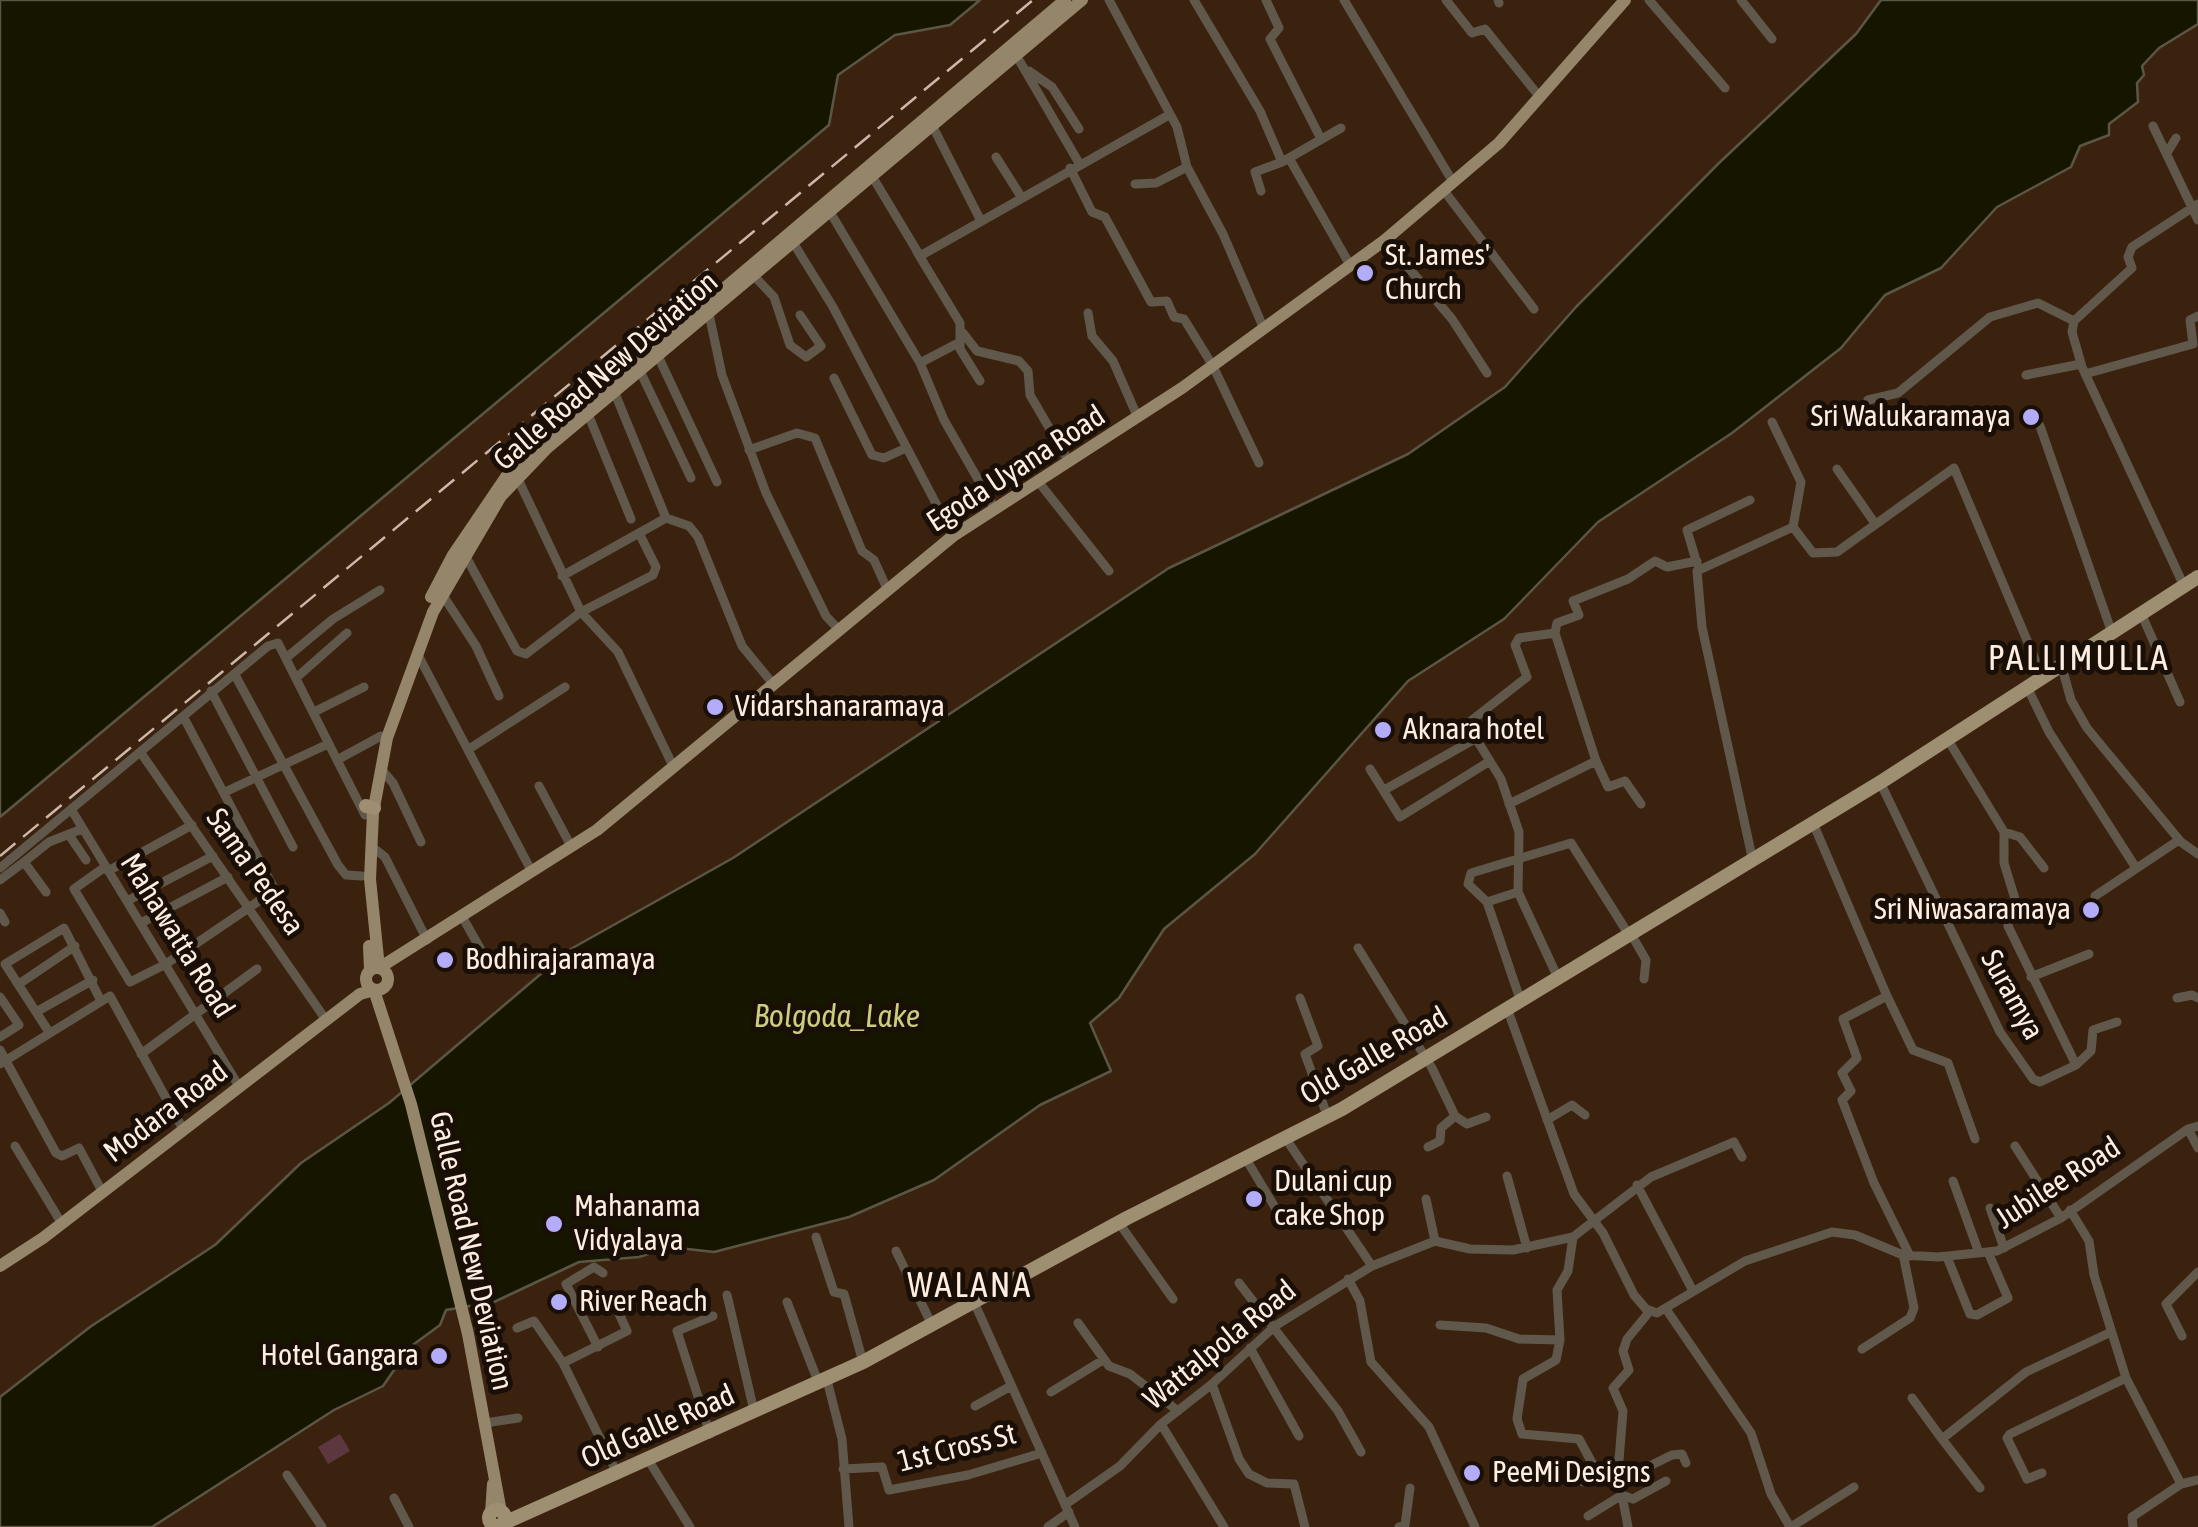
<!DOCTYPE html>
<html>
<head>
<meta charset="utf-8">
<style>
	body { margin:0 }
	canvas { display:block; background:#3b220f }
</style>
</head>
<body>
<canvas width="2198" height="1527"></canvas>
<script>
const g = document.querySelector('canvas').getContext('2d');
g.lineJoin = 'round';
function fillPath(path, color) { g.fillStyle = color; g.fill(path, 'evenodd'); }
const toPath = rows => new Path2D(rows.map(r => 'M' + r).join(''));
function strokePath(path, color, width, dash) { g.strokeStyle = color; g.lineWidth = width; g.lineCap = dash ? 'butt' : 'round'; g.setLineDash(dash || []); g.stroke(path); }
function drawText(font, color, halo, rows, align = 'center') {
  g.font = font + ' "Asap Condensed",sans-serif'; g.lineWidth = 10; g.setLineDash([]); g.textBaseline = 'middle'; g.strokeStyle = halo; g.fillStyle = color; for (const [text, x, y, turn = 0] of rows) {
    g.save(); g.translate(x, y); g.rotate((+turn || 0) * Math.PI / 180); g.textAlign = isNaN(turn) ? turn : align; if (halo) g.strokeText(text, 0, 0); g.fillText(text, 0, 0); g.restore();
  }
}
const green = toPath([
	[340,1434,350,1451,328,1464,318,1447]
]);
const water = toPath([
	[0,0,980,0,950,25,895,35,838,75,829,125,0,817,0,0],
	[1881,0,2198,0,2198,24,2159,48,2142,66,2144,75,2137,83,2138,102,2109,124,2109,135,2080,146,2071,167,1997,207,1941,268,1885,295,1841,348,1732,433,1598,522,1504,619,1408,681,1255,854,1164,929,1119,998,1090,1023,1111,1071,1040,1105,934,1180,849,1217,714,1252,670,1247,639,1257,579,1262,494,1302,446,1310,440,1325,410,1347,383,1386,334,1410,152,1527,0,1527,0,1397,90,1327,215,1245,301,1163,389,1103,569,950,733,858,1169,568,1408,454,1505,387,1576,307,1719,163,1856,34,1881,0]
]);
const minor = toPath([
	[1109,0,1177,127,1187,167,1223,234,1264,329],
	[1194,0,1260,111,1282,162],
	[1266,0,1279,28,1270,39,1321,139],
	[1344,0,1453,182],
	[1446,0,1472,33,1485,29,1538,95],
	[1498,0,1499,3],
	[1649,0,1725,88],
	[1741,0,1772,39],
	[1016,55,1079,163],
	[1029,71,1052,87,1079,129],
	[932,125,981,221],
	[2153,126,2198,220],
	[2167,153,2176,138],
	[996,157,1022,198],
	[1289,158,1350,265],
	[1070,168,1092,212,1105,217,1151,302,1167,301,1174,317,1184,319,1213,366,1259,463],
	[872,176,920,256,1169,115],
	[1135,184,1156,183,1187,167],
	[1261,191,1255,172,1282,162,1341,128],
	[1445,192,1534,309],
	[830,212,920,363,960,342],
	[1385,240,1452,319,1487,373],
	[794,244,833,307,953,536],
	[917,252,960,323,960,349,980,381],
	[754,276,774,297,790,345,806,357,821,346,800,315],
	[1088,313,1092,336,1113,361,1138,418],
	[709,314,722,375,766,493,826,616,840,631],
	[963,333,977,351,1019,361,1028,371,1030,395,1068,460],
	[658,356,717,482],
	[920,363,944,420,995,509],
	[640,371,691,478],
	[2085,374,2193,344,2190,320,2198,316],
	[2026,375,2081,364],
	[834,378,872,455,884,458,906,448],
	[614,391,666,518],
	[1868,400,1898,393,1990,317,2038,303,2074,321],
	[588,414,631,519],
	[1772,422,1801,482,1793,527],
	[2040,426,2112,633],
	[749,450,797,433,815,438,862,551,874,560,888,591],
	[1837,469,1874,522],
	[516,475,581,612,618,652,674,768],
	[1037,480,1109,571],
	[465,555,517,651,526,654,581,612,653,575,656,567,640,535],
	[1697,564,1687,530,1750,500],
	[562,576,666,518,689,526,698,537,742,646,774,685],
	[2184,586,2082,367,2072,332,2074,321,2132,268,2128,257,2132,247,2198,204],
	[442,594,476,646,499,696],
	[2141,613,2180,702],
	[417,653,532,872],
	[286,658,333,619,380,590],
	[2061,664,2071,700,2087,728,2181,842,2198,854],
	[235,675,338,865,346,875,362,876],
	[296,678,347,633],
	[2028,689,2049,732,2136,868],
	[211,691,293,847],
	[314,712,364,687],
	[1948,740,2004,832,2004,863,2015,899,2008,926,2076,1065],
	[469,749,565,687],
	[141,753,326,1020],
	[337,760,365,815],
	[1596,761,1608,787,1625,781,1641,804],
	[381,769,393,783,421,842],
	[1370,769,1400,817,1490,761],
	[1880,782,2000,1032,2033,1079,2040,1082,2076,1065,2091,1051,2093,1030,2117,1022],
	[539,786,571,846],
	[1386,789,1473,740],
	[225,792,328,744],
	[1509,804,1596,761,1555,633],
	[71,809,240,1088],
	[1813,823,1887,996,1843,1019,1857,1058,1842,1073,1851,1091,1842,1100,1874,1183,1910,1256],
	[2004,832,2020,837,2044,868],
	[69,835,86,860],
	[371,846,385,857,427,940],
	[1752,857,1702,627,1697,571,1793,527,1813,553,1837,552,1954,468,2043,678],
	[105,867,74,889,130,982,166,964,275,890,184,718],
	[0,868,268,646,278,643,337,760,381,736],
	[108,871,192,825],
	[0,880,24,862],
	[46,892,24,862,49,842,82,829],
	[1518,892,1487,902,1520,999],
	[2095,896,2179,840],
	[127,901,213,856],
	[1487,902,1468,884,1471,873,1571,843,1629,935],
	[0,913,5,922],
	[463,918,490,966],
	[141,923,228,877],
	[1631,934,1646,960,1644,979],
	[1358,948,1432,1068,1455,1116,1467,1124,1486,1117],
	[2031,977,2089,954],
	[1558,978,1518,892,1519,832,1501,779,1467,724,1527,677,1515,645,1519,638,1555,633,1557,623,1579,615,1573,601,1628,579,1655,561,1667,567,1697,561],
	[19,984,75,946],
	[1887,996,1913,1050,1948,1063,1975,1139],
	[0,997,19,1025,0,1037],
	[1300,998,1318,1046,1305,1054,1327,1115],
	[2177,998,2192,995,2198,998],
	[1507,1008,1574,1194,1603,1233,1634,1295,1646,1309,1657,1313,1745,1261,1832,1232,1855,1235,1903,1255,1938,1257,1997,1251,2061,1218,2188,1129],
	[36,1012,93,980],
	[49,1032,5,964,64,928,101,1001],
	[0,1050,56,1153,62,1156,79,1148,103,1193],
	[141,1054,257,969],
	[0,1064,110,996,184,1131],
	[1547,1120,1572,1105,1585,1115],
	[2198,1126,2188,1129,2198,1148],
	[1286,1139,1372,1266],
	[15,1146,62,1224],
	[2015,1146,2061,1218],
	[1428,1147,1440,1141,1441,1128,1455,1116],
	[1246,1159,1282,1219],
	[1507,1176,1527,1248],
	[1953,1181,1979,1253],
	[1637,1185,1693,1291],
	[1426,1199,1435,1241],
	[1990,1208,2004,1248],
	[1119,1223,1173,1299],
	[816,1237,834,1292,844,1294,863,1362],
	[1573,1237,1568,1271,1557,1290,1560,1340,1556,1360,1523,1379,1517,1419,1522,1434,1579,1439,1598,1474],
	[896,1251,932,1325],
	[1947,1257,1970,1314,1977,1315,2008,1298,1988,1252],
	[1348,1279,1360,1301,1371,1362,1429,1427,1475,1527],
	[1239,1283,1338,1411,1361,1452],
	[727,1295,754,1411],
	[787,1302,819,1384],
	[974,1302,1075,1527],
	[1666,1309,1751,1433,1771,1494,1790,1527],
	[1078,1323,1109,1366,1130,1374,1178,1411],
	[1440,1325,1486,1328,1519,1339,1560,1340],
	[517,1328,534,1321,563,1363,618,1475],
	[2182,1336,2166,1304,2198,1272],
	[598,1347,566,1284,594,1267,603,1273],
	[1250,1348,1299,1436],
	[1862,1349,1910,1318,1914,1308,1903,1254],
	[563,1363,627,1331,615,1305],
	[2126,1378,2181,1484],
	[827,1380,842,1439,849,1527],
	[1212,1384,1239,1459,1249,1474,1267,1483,1294,1484,1305,1527],
	[1051,1392,1103,1360],
	[1912,1398,1942,1439,2026,1372,2109,1333],
	[975,1406,1011,1386],
	[485,1423,518,1418],
	[1161,1424,1224,1527],
	[710,1434,677,1331,713,1316],
	[1942,1439,1980,1488],
	[649,1461,690,1527],
	[843,1469,882,1467,889,1490,968,1475,1042,1453],
	[2042,1473,2027,1479,2007,1438,2010,1434,2126,1378,2094,1275,2089,1241,2070,1210],
	[287,1475,322,1527],
	[1619,1481,1672,1455,1682,1454,1686,1463],
	[1583,1482,1619,1460,1623,1411,1613,1388,1629,1370,1623,1351,1627,1339,1650,1311],
	[394,1498,409,1527],
	[1066,1504,1120,1466,1161,1424,1212,1384,1275,1326,1372,1266,1435,1241,1470,1249,1513,1250,1573,1237,1651,1177,1734,1142,1742,1157],
	[1588,1516,1622,1495,1613,1466],
	[1048,1527,1069,1512],
	[1399,1527,1405,1525,1410,1488],
	[1628,1527,1622,1495,1633,1499,1666,1481],
	[1791,1527,1854,1487],
	[2133,1527,2132,1517,2181,1484,2198,1480]
]);
const primary = toPath([
	[1082,0,546,449,501,496,433,612,387,738,373,813,370,879,379,968,597,830,953,536,1182,388,1385,240,1499,143,1625,0],
	[431,597,453,555,512,468,1065,0],
	[369,946,370,970],
	'366 979a11 11 0 1 1 22 0a11 11 0 1 1-22 0Z',
	[0,1266,43,1238,360,994,374,990,411,1104,468,1334,501,1512],
	[491,1513,493,1484]
]);
const trunk = toPath([
	[366,806,374,808],
	'489 1518a8 8 0 1 1 16 0a8 8 0 1 1-16 0Z',
	[502,1524,863,1362,1127,1218,1342,1109,1884,780,2198,577]
]);
const rail = toPath([
	[0,856,1033,0]
]);
const markers = [
	[1365,273,10,"#b3adf9"],
	[2031,417,10,"#b3adf9"],
	[715,707,10,"#b3adf9"],
	[1383,730,10,"#b3adf9"],
	[2091,910,10,"#b3adf9"],
	[445,960,10,"#b3adf9"],
	[1254,1199,10,"#b3adf9"],
	[554,1224,10,"#b3adf9"],
	[559,1302,10,"#b3adf9"],
	[439,1356,10,"#b3adf9"],
	[1472,1473,10,"#b3adf9"]
];
const poiNames = [
	["St. James'",1385,256],
	["Church",1385,290],
	["Sri Walukaramaya",2011,417,"right"],
	["Vidarshanaramaya",735,707],
	["Aknara hotel",1403,730],
	["Sri Niwasaramaya",2071,910,"right"],
	["Bodhirajaramaya",465,960],
	["Dulani cup",1274,1182],
	["cake Shop",1274,1216],
	["Mahanama",574,1207],
	["Vidyalaya",574,1241],
	["River Reach",579,1302],
	["Hotel Gangara",419,1356,"right"],
	["PeeMi Designs",1492,1473]
];
const streetNames = [
	["Galle Road New Deviation",606,371,-41],
	["Egoda Uyana Road",1016,469,-33],
	["Sama Pedesa",255,872,55],
	["Mahawatta Road",177,936,58],
	["Suramya",2012,995,61],
	["Old Galle Road",1374,1056,-30],
	["Modara Road",166,1112,-37],
	["Jubilee Road",2058,1183,-33],
	["Galle Road New Deviation",471,1251,77],
	["Wattalpola Road",1220,1345,-39],
	["Old Galle Road",658,1427,-24],
	["1st Cross St",957,1448,-14]
];
const waterNames = [
	["Bolgoda_Lake",837,1017]
];
const quarterNames = [
	["PALLIMULLA",2079,659],
	["WALANA",970,1286]
];
fillPath(green, '#5d3740');
fillPath(water, '#151500');
strokePath(water, '#5b5644', 2.5);
strokePath(minor, '#5f584b', 9);
strokePath(primary, '#94856b', 12);
strokePath(trunk, '#9e8e72', 14);
strokePath(rail, '#ccb8ab', 2.5, [20, 10]);
for (const [x, y, r, color] of markers) { const dot = new Path2D(); dot.arc(x, y, r, 0, 2 * Math.PI); g.fillStyle = color; g.fill(dot); strokePath(dot, '#1a0f07', 4); }
drawText('30px', '#feede1', '#1a0f07', poiNames, 'left');
drawText('30px', '#feede1', '#1a0f07', streetNames);
drawText('italic 32px', '#cccd7e', '#1a0f07', waterNames);
g.letterSpacing = '2.5px';
drawText('35px', '#feede1', '#1a0f07', quarterNames);
g.letterSpacing = '0px';
</script>
</body>
</html>
